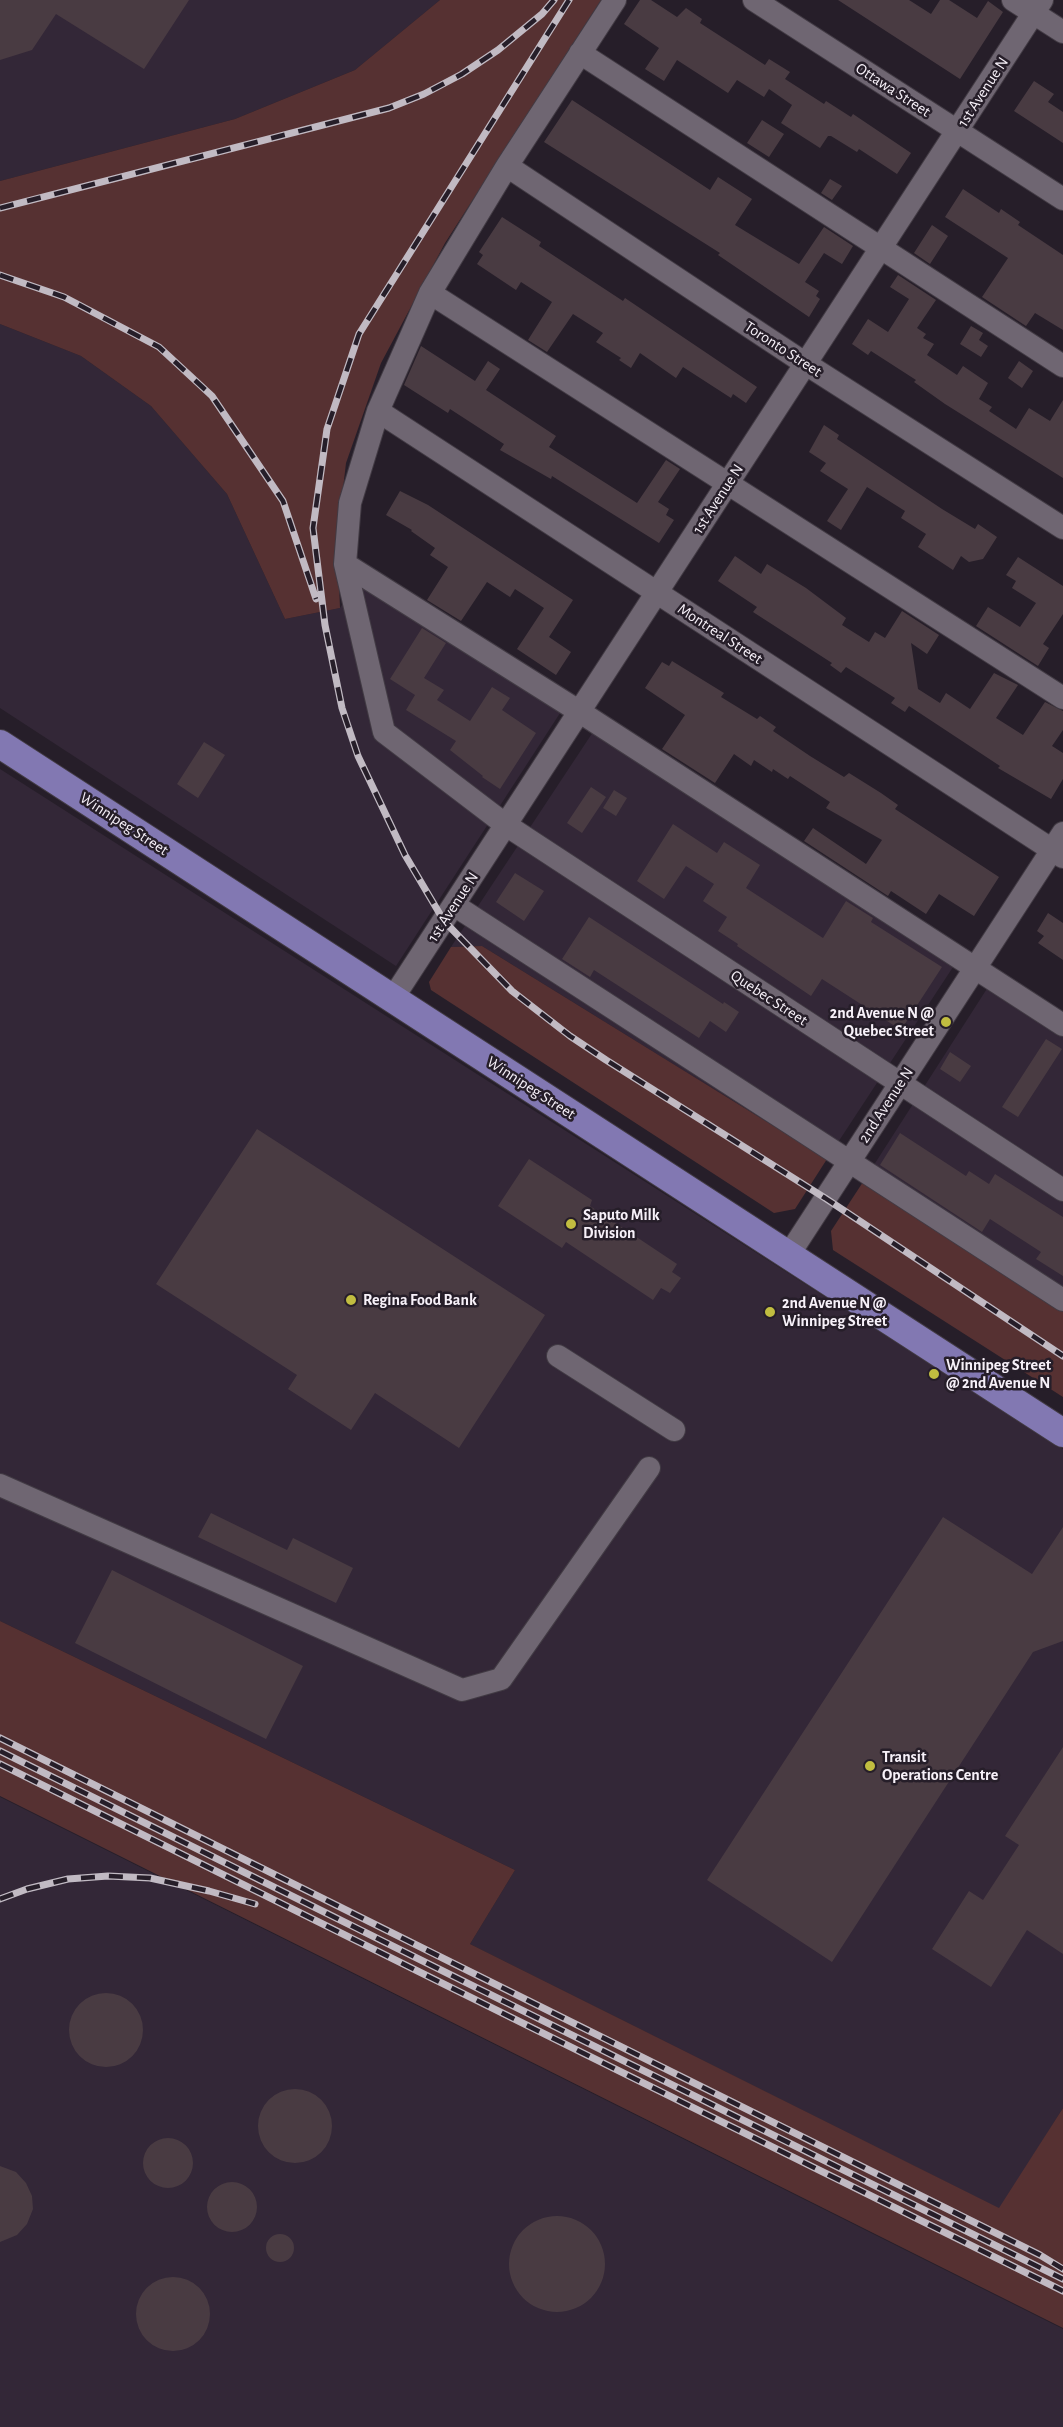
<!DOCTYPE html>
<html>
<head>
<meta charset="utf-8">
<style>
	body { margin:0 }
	canvas { display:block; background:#261e29 }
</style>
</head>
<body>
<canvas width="1063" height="2427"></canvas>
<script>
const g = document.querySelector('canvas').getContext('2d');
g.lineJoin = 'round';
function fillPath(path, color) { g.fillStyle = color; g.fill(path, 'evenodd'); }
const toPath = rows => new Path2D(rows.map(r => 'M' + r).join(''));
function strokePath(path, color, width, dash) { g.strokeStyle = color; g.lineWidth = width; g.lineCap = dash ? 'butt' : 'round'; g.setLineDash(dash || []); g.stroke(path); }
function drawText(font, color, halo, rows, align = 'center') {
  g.font = font + ' "Alegreya Sans",sans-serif'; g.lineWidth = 5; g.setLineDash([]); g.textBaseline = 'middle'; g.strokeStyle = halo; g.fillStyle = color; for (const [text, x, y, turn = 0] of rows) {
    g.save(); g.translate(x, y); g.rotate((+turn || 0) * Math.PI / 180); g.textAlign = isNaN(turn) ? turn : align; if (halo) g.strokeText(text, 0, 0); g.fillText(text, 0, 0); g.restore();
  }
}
const built = toPath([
	[0,0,440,0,355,70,235,119,0,181],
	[0,324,81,356,151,406,227,494,285,619,340,608,358,580,562,710,396,966,0,708],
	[593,732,955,964,827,1159,482,946,451,947],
	[0,769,1063,1449,1063,2108,1000,2209,470,1944,515,1870,0,1621],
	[990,984,1063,1032,1063,1311,863,1182],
	[0,1797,1063,2329,1063,2427,0,2427]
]);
const green = toPath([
	[440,0,601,0,445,243,381,363,346,463,337,539,340,608,285,619,227,494,151,406,81,356,0,324,0,181,235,119,355,70],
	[482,946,827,1159,795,1209,774,1213,431,990,429,982,451,947],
	[863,1182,1063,1311,1063,1397,833,1250,831,1231],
	[0,1621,515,1870,470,1944,999,2208,1063,2108,1063,2328,0,1796]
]);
const building = toPath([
	[0,0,189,0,144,69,56,14,32,50,0,60],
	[640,0,651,0,677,17,686,8,702,19,700,23,765,65,769,59,790,72,785,79,824,104,826,101,851,117,853,114,911,153,897,174,859,149,857,152,831,136,828,136,820,148,781,123,792,105,769,89,764,97,737,80,728,93,677,60,664,81,645,69,659,48,624,24],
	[838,0,909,0,931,14,940,0,949,0,977,18,988,1,1003,12,960,79],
	[1034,81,1054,94,1048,102,1063,112,1063,143,1014,111],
	[572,100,710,190,718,177,752,199,735,225,799,264,824,227,853,246,842,264,824,253,805,282,819,291,816,296,820,299,809,317,718,255,720,253,544,142],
	[762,120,784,134,769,157,747,143],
	[830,179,842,186,832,200,821,193],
	[963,189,999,213,1001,209,1020,222,1018,225,1063,255,1063,330,1035,313,1026,326,982,297,1008,258,945,217],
	[502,217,541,242,539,246,623,301,625,298,757,387,746,403,733,394,731,398,683,367,676,378,640,353,631,368,619,360,621,358,596,342,603,333,573,314,547,352,528,340,552,302,521,282,516,290,477,264,483,255,479,252],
	[932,225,948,236,930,264,914,253],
	[898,275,936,300,917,328,926,334,923,338,934,344,927,355,957,375,963,366,988,383,979,399,992,407,989,411,1016,429,1029,408,1050,421,1063,400,1063,478,945,404,914,382,916,380,871,351,868,355,852,344,868,319,888,332,909,299,890,287],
	[971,326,983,333,979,340,988,346,981,357,960,344],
	[421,346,475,381,488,361,500,369,486,390,556,436,549,447,637,503,666,460,680,469,658,502,669,509,666,515,674,520,659,543,552,476,551,479,500,450,504,444,450,409,448,413,404,385],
	[1019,361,1033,371,1022,388,1008,378],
	[824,425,839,435,837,439,942,509,975,529,978,524,997,537,983,559,969,562,961,556,953,570,918,547,926,534,901,518,905,511,867,487,841,530,827,521,848,489,820,471,826,463,809,452],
	[400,491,428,505,573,600,549,637,571,652,556,675,517,649,544,608,515,589,510,597,487,582,461,621,427,600,448,567,430,555,435,548,411,531,412,530,386,515],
	[735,556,761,574,767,564,806,588,846,618,842,625,869,642,875,632,885,638,902,611,939,635,927,654,911,643,918,689,940,703,946,693,970,709,994,673,1018,685,996,718,1023,735,1045,702,1063,711,1063,730,1052,746,1063,753,1063,779,1051,799,998,768,1000,766,909,706,905,712,891,703,895,698,846,667,841,673,830,665,832,663,753,612,757,607,718,581],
	[1018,557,1063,586,1063,614,1043,644,1049,648,1038,666,976,626,988,607,1020,627,1036,603,1012,588,1016,581,1006,575],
	[422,628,446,643,424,678,444,690,437,700,470,721,492,687,510,698,502,710,536,733,500,789,482,777,483,776,450,750,456,741,406,710,415,695,390,679],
	[672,661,724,693,721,697,757,719,760,716,776,727,773,731,810,756,844,777,849,773,881,793,898,805,895,809,999,877,974,916,939,894,926,914,891,891,888,896,804,841,813,828,866,864,882,840,826,808,830,802,790,776,788,779,773,769,772,772,754,760,751,766,734,754,715,783,662,749,685,715,645,688,662,662,669,666],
	[204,742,225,755,198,798,177,784],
	[591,787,606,797,582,833,567,823],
	[614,790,627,798,616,816,603,808],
	[673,824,717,853,724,842,760,865,746,888,823,938,846,901,873,918,871,922,942,967,901,1030,822,979,811,996,737,946,738,944,718,931,727,917,703,901,714,884,686,866,664,899,637,881],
	[515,873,544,891,524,921,496,902],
	[1048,913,1063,923,1063,960,1038,943,1044,936,1037,931],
	[589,917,723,1004,724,1002,739,1012,726,1032,710,1021,699,1038,594,970,590,977,562,959],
	[1046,1039,1062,1049,1018,1117,1002,1107],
	[950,1052,971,1066,960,1082,940,1069],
	[257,1129,545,1315,459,1448,375,1393,351,1430,288,1389,297,1375,156,1284],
	[900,1133,966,1176,969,1171,989,1184,995,1174,1063,1217,1063,1276,1036,1259,1041,1252,990,1219,982,1232,880,1165],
	[529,1159,592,1200,590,1206,677,1264,672,1272,681,1278,670,1293,661,1288,653,1300,566,1242,562,1248,498,1206],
	[211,1513,287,1550,293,1538,353,1568,336,1603,198,1537],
	[943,1517,1032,1574,1063,1527,1063,1641,1033,1652,832,1962,707,1880],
	[112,1570,303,1666,266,1739,75,1643],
	[1063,1747,1063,1954,1027,1930,991,1987,932,1949,969,1891,983,1900,1019,1845,1005,1836],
	'69 2030a37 37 0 1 1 74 0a37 37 0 1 1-74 0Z',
	'258 2126a37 37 0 1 1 74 0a37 37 0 1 1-74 0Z',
	'143 2163a25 25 0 1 1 50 0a25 25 0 1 1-50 0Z',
	[0,2166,16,2172,26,2183,32,2196,33,2209,27,2224,17,2235,0,2242],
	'207 2207a25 25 0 1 1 50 0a25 25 0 1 1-50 0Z',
	'509 2264a48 48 0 1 1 96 0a48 48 0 1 1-96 0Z',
	'266 2248a14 14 0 1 1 28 0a14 14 0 1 1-28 0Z',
	'136 2314a37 37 0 1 1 74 0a37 37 0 1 1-74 0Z'
]);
const minor = toPath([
	[615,0,507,166,430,293,378,411,350,503,345,564,384,732,506,825,1063,1190],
	[754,0,1063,199],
	[1013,0,1063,32],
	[580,53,1063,366],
	[507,166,806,364,1063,528],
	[430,293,1063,698],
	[378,411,1063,857],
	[345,564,580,712,1063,1025],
	[454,905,1063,1300],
	[393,998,1042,0],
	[788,1256,1063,833],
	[558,1356,674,1430],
	[0,1485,462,1690,501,1679,649,1468]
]);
const major = toPath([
	[0,744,1063,1433]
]);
const rail = toPath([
	[569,0,359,334,327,429,313,528,325,625,342,708,358,756,405,855,444,921,512,991,570,1036,606,1060,825,1198,1063,1356],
	[0,208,389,108,424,94,462,74,498,50,542,14,554,0],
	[0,275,64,297,159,347,212,396,283,501,316,599],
	[0,1738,1040,2255,1063,2269],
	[0,1751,1063,2279],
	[0,1764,1063,2291],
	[0,1899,27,1889,68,1879,108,1876,150,1878,209,1891,255,1904]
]);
const markers = [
	[946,1022,6,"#c1bd40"],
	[571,1224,6,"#c1bd40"],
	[351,1300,6,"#c1bd40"],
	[770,1312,6,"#c1bd40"],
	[934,1374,6,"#c1bd40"],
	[870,1766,6,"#c1bd40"]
];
const streetNames = [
	["Ottawa Street",893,90,33],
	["1st Avenue N",983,92,-57],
	["Toronto Street",783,349,33],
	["1st Avenue N",718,499,-57],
	["Montreal Street",720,634,33],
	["Winnipeg Street",124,824,33],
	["1st Avenue N",453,907,-57],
	["Quebec Street",769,998,33],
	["Winnipeg Street",531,1088,33],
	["2nd Avenue N",886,1105,-57]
];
const poiNames = [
	["2nd Avenue N @",934,1013,"right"],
	["Quebec Street",934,1031,"right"],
	["Saputo Milk",583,1215],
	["Division",583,1233],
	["Regina Food Bank",363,1300],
	["2nd Avenue N @",782,1303],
	["Winnipeg Street",782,1321],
	["Winnipeg Street",946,1365],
	["@ 2nd Avenue N",946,1383],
	["Transit",882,1757],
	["Operations Centre",882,1775]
];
fillPath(built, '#332737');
fillPath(green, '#563132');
fillPath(building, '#493b42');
strokePath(minor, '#423b44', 24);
strokePath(major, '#423b44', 30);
strokePath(minor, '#6f6672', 22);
strokePath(major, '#8278b2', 28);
strokePath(rail, '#c1bac3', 7);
strokePath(rail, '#261e29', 4.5, [14]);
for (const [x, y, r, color] of markers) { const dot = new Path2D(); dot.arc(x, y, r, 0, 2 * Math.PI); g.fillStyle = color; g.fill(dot); strokePath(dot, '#261e29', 2); }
drawText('16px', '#f7f1f9', '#261e29', streetNames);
drawText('bold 16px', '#f7f1f9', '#261e29', poiNames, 'left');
</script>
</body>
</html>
